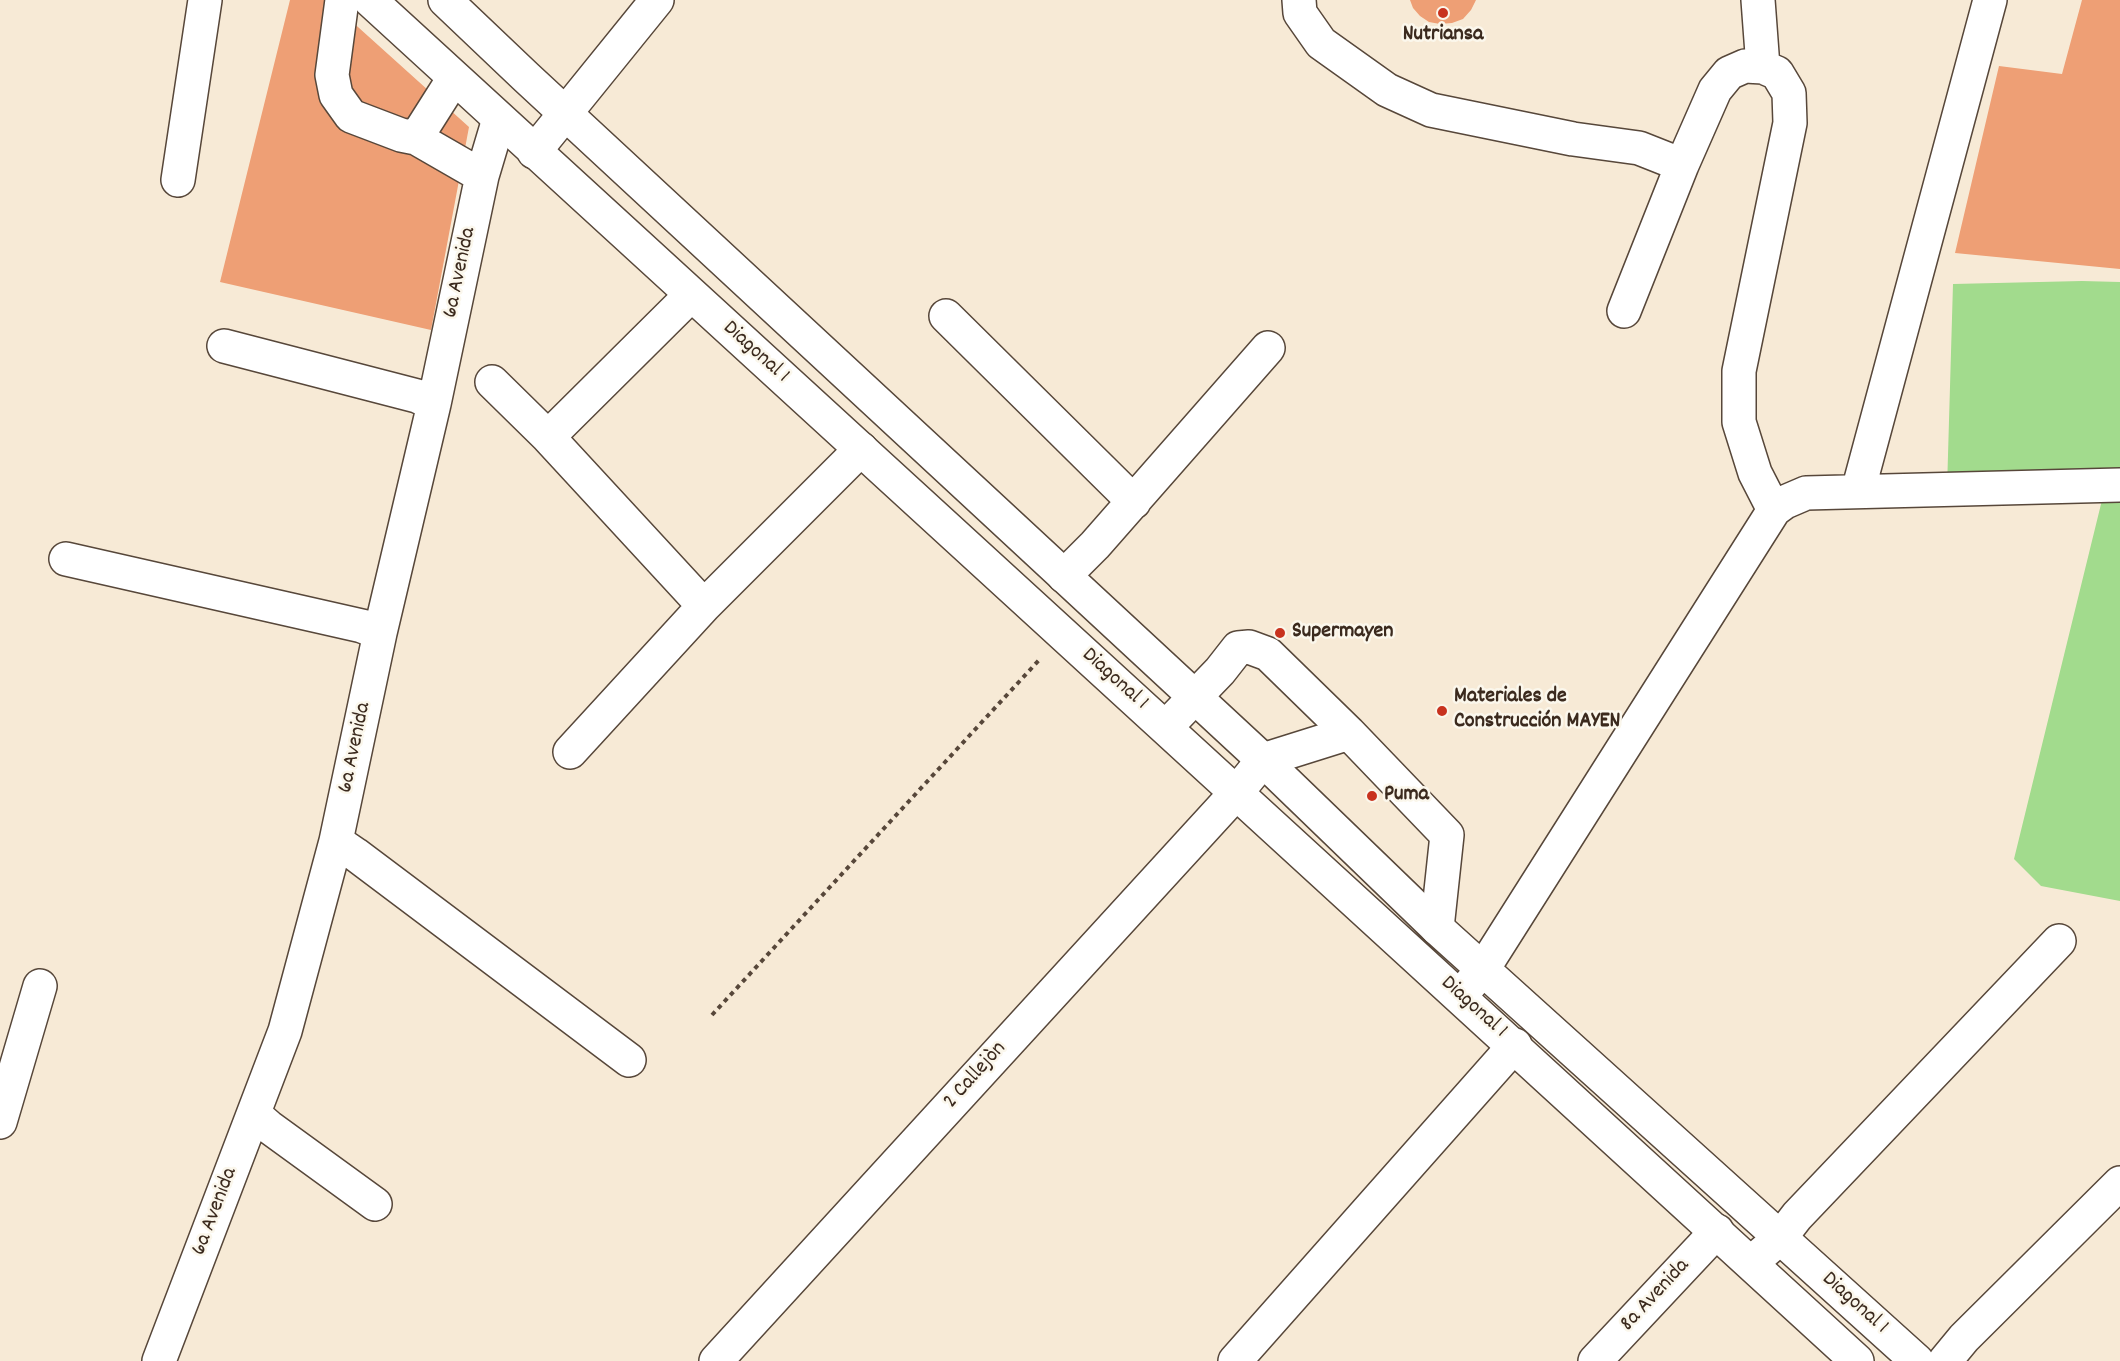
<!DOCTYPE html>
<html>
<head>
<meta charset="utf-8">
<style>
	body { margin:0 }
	canvas { display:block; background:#f7ead6 }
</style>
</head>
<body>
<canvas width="2120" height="1361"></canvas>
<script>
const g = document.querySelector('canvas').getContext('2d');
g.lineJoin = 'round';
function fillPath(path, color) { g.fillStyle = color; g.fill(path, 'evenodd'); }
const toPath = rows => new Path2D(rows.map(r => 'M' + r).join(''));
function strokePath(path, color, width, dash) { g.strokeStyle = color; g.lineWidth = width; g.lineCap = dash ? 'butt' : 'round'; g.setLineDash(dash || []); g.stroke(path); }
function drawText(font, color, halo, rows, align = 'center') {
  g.font = font + ' Dekko,sans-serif'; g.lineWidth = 5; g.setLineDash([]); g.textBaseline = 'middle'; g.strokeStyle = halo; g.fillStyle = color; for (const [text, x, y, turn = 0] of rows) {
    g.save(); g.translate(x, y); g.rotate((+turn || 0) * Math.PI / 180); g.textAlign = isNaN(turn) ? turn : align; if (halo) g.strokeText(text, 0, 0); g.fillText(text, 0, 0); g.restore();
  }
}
const green = toPath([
	[2082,281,2120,282,2120,477,1947,489,1953,284],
	[2102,500,2120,501,2120,901,2041,886,2014,859]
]);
const building = toPath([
	[290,0,328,0,469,127,431,330,220,282],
	[1410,0,1476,0,1471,10,1463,19,1452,23,1440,24,1429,22,1420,16,1413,8],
	[2082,0,2120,0,2120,269,1955,253,1999,66,2062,74]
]);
const path = toPath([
	[712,1015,1040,659]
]);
const minor = toPath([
	[342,0,332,75,336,95,351,116,401,135,416,138,454,78],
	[1299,0,1300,13,1321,43,1387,90,1431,110,1573,139,1639,148,1682,165,1715,90,1729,73,1745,66,1763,67,1777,73,1789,93,1790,123,1739,371,1739,422,1755,473,1774,510],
	[1758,0,1763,67],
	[416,138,482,176],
	[534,152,657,0],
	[178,180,205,0],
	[1624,311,1682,165],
	[946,316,1134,502],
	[224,346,417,396,434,404],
	[492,382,548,437,704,606],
	[548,437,691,295],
	[1858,491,1990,0],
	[66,559,362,626,380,633],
	[1064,576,1095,545,1268,348],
	[1166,727,1220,671,1238,648,1249,647,1268,654,1349,733],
	[570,752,704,606,861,449],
	[336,841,355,854,629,1060],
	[1460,996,1483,969,1774,510,1785,502,1806,493,2120,485],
	[254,1114,269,1127,375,1204],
	[0,1122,40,986],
	[1751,1263,1780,1238,1797,1216,2059,941],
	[159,1361,285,1031,336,841,380,633,434,404,482,176,499,119],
	[716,1361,1237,792,1263,760,1349,733,1447,835,1437,928],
	[1235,1361,1515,1045],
	[1595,1361,1717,1231],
	[1945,1361,1964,1338,2120,1183]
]);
const major = toPath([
	[370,0,1857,1361],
	[445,0,526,77,1263,760,1437,928,1917,1361]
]);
const markers = [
	[1443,13,6,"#c8321e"],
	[1280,633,6,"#c8321e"],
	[1442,711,6,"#c8321e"],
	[1372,796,6,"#c8321e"]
];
const poiNames = [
	["Nutriansa",1443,36,"center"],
	["Supermayen",1292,633],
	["Materiales de",1454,698],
	["Construcción MAYEN",1454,723],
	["Puma",1384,796]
];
const streetNames = [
	["6a Avenida",461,273,-78],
	["Diagonal 1",755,353,42],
	["Diagonal 1",1114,680,42],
	["6a Avenida",356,748,-78],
	["Diagonal 1",1473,1008,42],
	["2 Callejòn",976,1076,-48],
	["6a Avenida",216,1212,-69],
	["8a Avenida",1656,1296,-47],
	["Diagonal 1",1854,1304,42]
];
fillPath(green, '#a2db8d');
fillPath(building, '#ee9f75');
strokePath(minor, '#57473a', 36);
strokePath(major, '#57473a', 36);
strokePath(path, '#57473a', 4, [4.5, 4.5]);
strokePath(minor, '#fff', 33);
strokePath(major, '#fff', 33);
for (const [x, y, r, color] of markers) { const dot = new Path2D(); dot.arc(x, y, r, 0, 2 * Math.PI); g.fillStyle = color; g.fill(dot); strokePath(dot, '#fbf7ec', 2); }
drawText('bold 22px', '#3b2a1e', '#fbf7ec', poiNames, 'left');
drawText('22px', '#3b2a1e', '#fbf7ec', streetNames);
</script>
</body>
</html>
